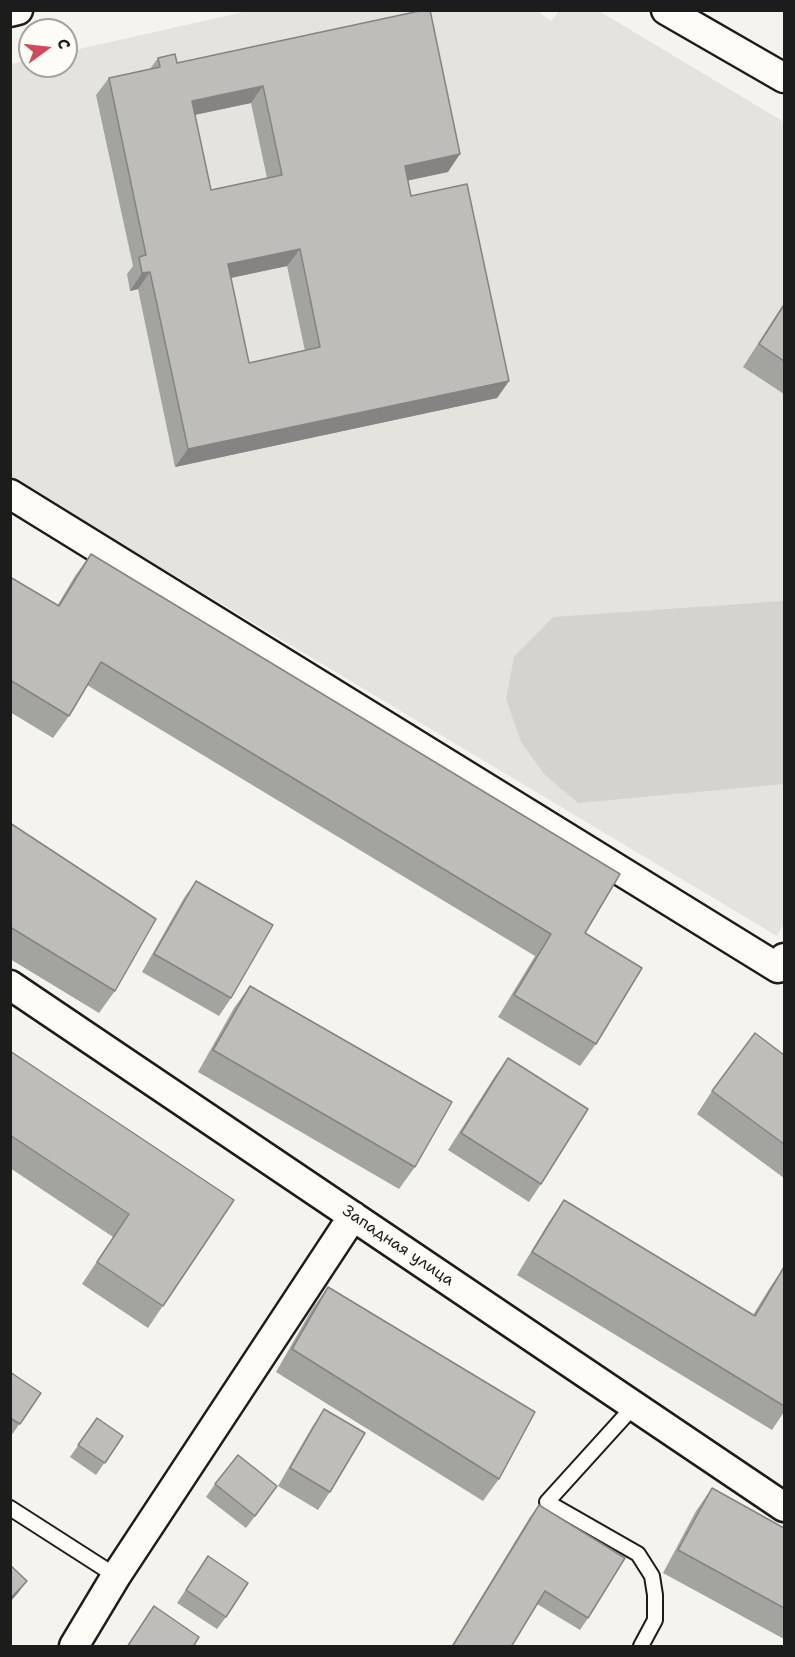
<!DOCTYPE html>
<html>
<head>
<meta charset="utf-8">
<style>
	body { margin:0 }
	#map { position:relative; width:795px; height:1657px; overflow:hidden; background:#f4f3ee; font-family:"Shantell Sans",sans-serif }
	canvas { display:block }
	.frame { position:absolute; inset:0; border:12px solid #1c1c1c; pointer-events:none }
	.north { position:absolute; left:18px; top:18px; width:60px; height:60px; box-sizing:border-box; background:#fdfcf7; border:2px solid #a3a29f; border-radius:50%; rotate:75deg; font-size:16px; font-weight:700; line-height:24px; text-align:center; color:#1c1c1c }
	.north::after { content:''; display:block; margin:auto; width:21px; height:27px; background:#d1495b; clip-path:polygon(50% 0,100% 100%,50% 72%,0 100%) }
</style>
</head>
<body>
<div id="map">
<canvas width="795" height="1657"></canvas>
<div class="frame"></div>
<div class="north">С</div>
</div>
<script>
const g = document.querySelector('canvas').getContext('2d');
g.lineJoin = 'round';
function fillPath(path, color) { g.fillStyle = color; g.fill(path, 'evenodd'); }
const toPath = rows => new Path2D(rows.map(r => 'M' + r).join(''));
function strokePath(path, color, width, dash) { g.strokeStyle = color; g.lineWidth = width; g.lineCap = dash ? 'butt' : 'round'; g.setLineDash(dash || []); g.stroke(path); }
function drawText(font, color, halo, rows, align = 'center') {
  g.font = font + ' "Shantell Sans",sans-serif'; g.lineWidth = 4.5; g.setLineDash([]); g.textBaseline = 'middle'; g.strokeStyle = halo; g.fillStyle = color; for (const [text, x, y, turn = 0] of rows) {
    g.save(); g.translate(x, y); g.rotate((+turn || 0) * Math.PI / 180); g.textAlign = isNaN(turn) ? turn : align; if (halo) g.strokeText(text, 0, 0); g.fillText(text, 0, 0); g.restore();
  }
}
const built = toPath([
	[536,10,551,21,559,11,599,11,784,122,784,923,777,936,11,478,11,64,30,60,30,66,66,66,66,52,248,11]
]);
const green = toPath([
	[784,601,784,784,578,803,545,775,521,742,506,699,514,657,553,617]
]);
const lane = toPath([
	[634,1406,547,1502,638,1554,652,1576,655,1595,655,1620,641,1646],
	[10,1508,116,1576]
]);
const street = toPath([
	[666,10,784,78],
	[10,12,18,10],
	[10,494,778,968,784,958],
	[10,985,784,1507],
	[74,1646,116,1576,353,1216]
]);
const wall = toPath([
	[424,10,448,172,408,180,411,196,509,381,497,398,175,467,138,289,130,291,127,274,133,266,96,95,109,78,150,69,158,58,177,63],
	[251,103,267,178,211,190,195,115],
	[287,266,305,351,249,363,231,278],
	[784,303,784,394,743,367],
	[91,554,585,933,596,1044,580,1066,498,1017,535,956,87,685,69,716,53,738,10,712,10,577,57,606,75,576],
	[10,823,115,991,99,1013,10,959],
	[196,881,231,998,219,1016,142,972,184,898],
	[250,986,415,1167,399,1189,198,1072,234,1008],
	[10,1051,234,1200,148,1328,82,1284,113,1237,10,1168],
	[784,1055,784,1178,697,1114,712,1091],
	[508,1058,541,1184,529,1202,448,1150,495,1076],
	[564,1200,753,1315,769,1289,784,1267,784,1412,772,1430,517,1275,549,1222],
	[328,1287,499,1479,483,1501,276,1372,312,1309],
	[10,1372,41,1393,11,1436,10,1436],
	[324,1409,330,1492,318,1510,278,1486,312,1427],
	[97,1418,123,1436,96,1475,70,1457],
	[215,1484,269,1498,246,1528,206,1497],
	[712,1488,784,1528,784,1639,663,1573,696,1511],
	[539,1505,588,1618,580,1630,537,1604,511,1647,451,1647,530,1517],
	[208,1556,226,1617,217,1629,177,1603]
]);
const shadedWall = toPath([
	[263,86,251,103,179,118,192,101],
	[460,154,448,172,392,184,405,166],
	[300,249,287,266,216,281,228,264],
	[150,272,138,289,130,291,142,273],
	[509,381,497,398,175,467,188,449],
	[27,1581,18,1593,10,1602,10,1599]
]);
const building = toPath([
	[424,10,430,10,460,154,405,166,411,196,467,184,509,381,188,449,150,272,142,273,139,257,146,255,109,78,160,67,158,58,175,54,177,63,424,10],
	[263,86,282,175,211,190,192,101,263,86],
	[300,249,320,347,249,363,228,264,300,249],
	[784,305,784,361,759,344,784,305],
	[91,554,620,874,585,933,642,968,596,1044,514,995,551,934,101,662,69,716,10,680,10,577,59,606,91,554],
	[10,823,156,919,115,991,10,927,10,823],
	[196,881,273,925,231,998,154,954,196,881],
	[250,986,452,1102,415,1167,213,1050,250,986],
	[755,1033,784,1055,784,1144,712,1091,755,1033],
	[10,1051,234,1200,163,1306,97,1262,129,1214,10,1135,10,1051],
	[508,1058,588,1109,541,1184,461,1133,508,1058],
	[564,1200,755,1316,784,1267,784,1406,532,1252,564,1200],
	[328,1287,535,1412,499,1479,292,1349,328,1287],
	[10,1372,41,1393,20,1424,10,1418,10,1372],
	[324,1409,365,1433,330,1492,290,1468,324,1409],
	[97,1418,123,1436,105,1463,78,1445,97,1418],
	[238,1455,277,1486,255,1516,215,1484,238,1455],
	[712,1488,784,1528,784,1608,678,1550,712,1488],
	[539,1505,625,1558,588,1618,545,1591,511,1647,452,1647,539,1505],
	[208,1556,248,1583,226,1617,186,1590,208,1556],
	[10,1565,27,1581,10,1599,10,1565],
	[154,1606,199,1637,193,1647,127,1647,154,1606]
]);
const streetNames = [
	["Западная улица",398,1246,34]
];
fillPath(built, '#e4e3de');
fillPath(green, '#d4d3cf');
strokePath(lane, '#1c1c1c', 18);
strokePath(street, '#1c1c1c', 33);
strokePath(lane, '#fdfcf7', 14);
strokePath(street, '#fdfcf7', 28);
fillPath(wall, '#a3a3a0');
fillPath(shadedWall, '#858482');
fillPath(building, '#bebdba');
strokePath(building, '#858482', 1.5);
drawText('16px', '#1c1c1c', '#fdfcf7', streetNames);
</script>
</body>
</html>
